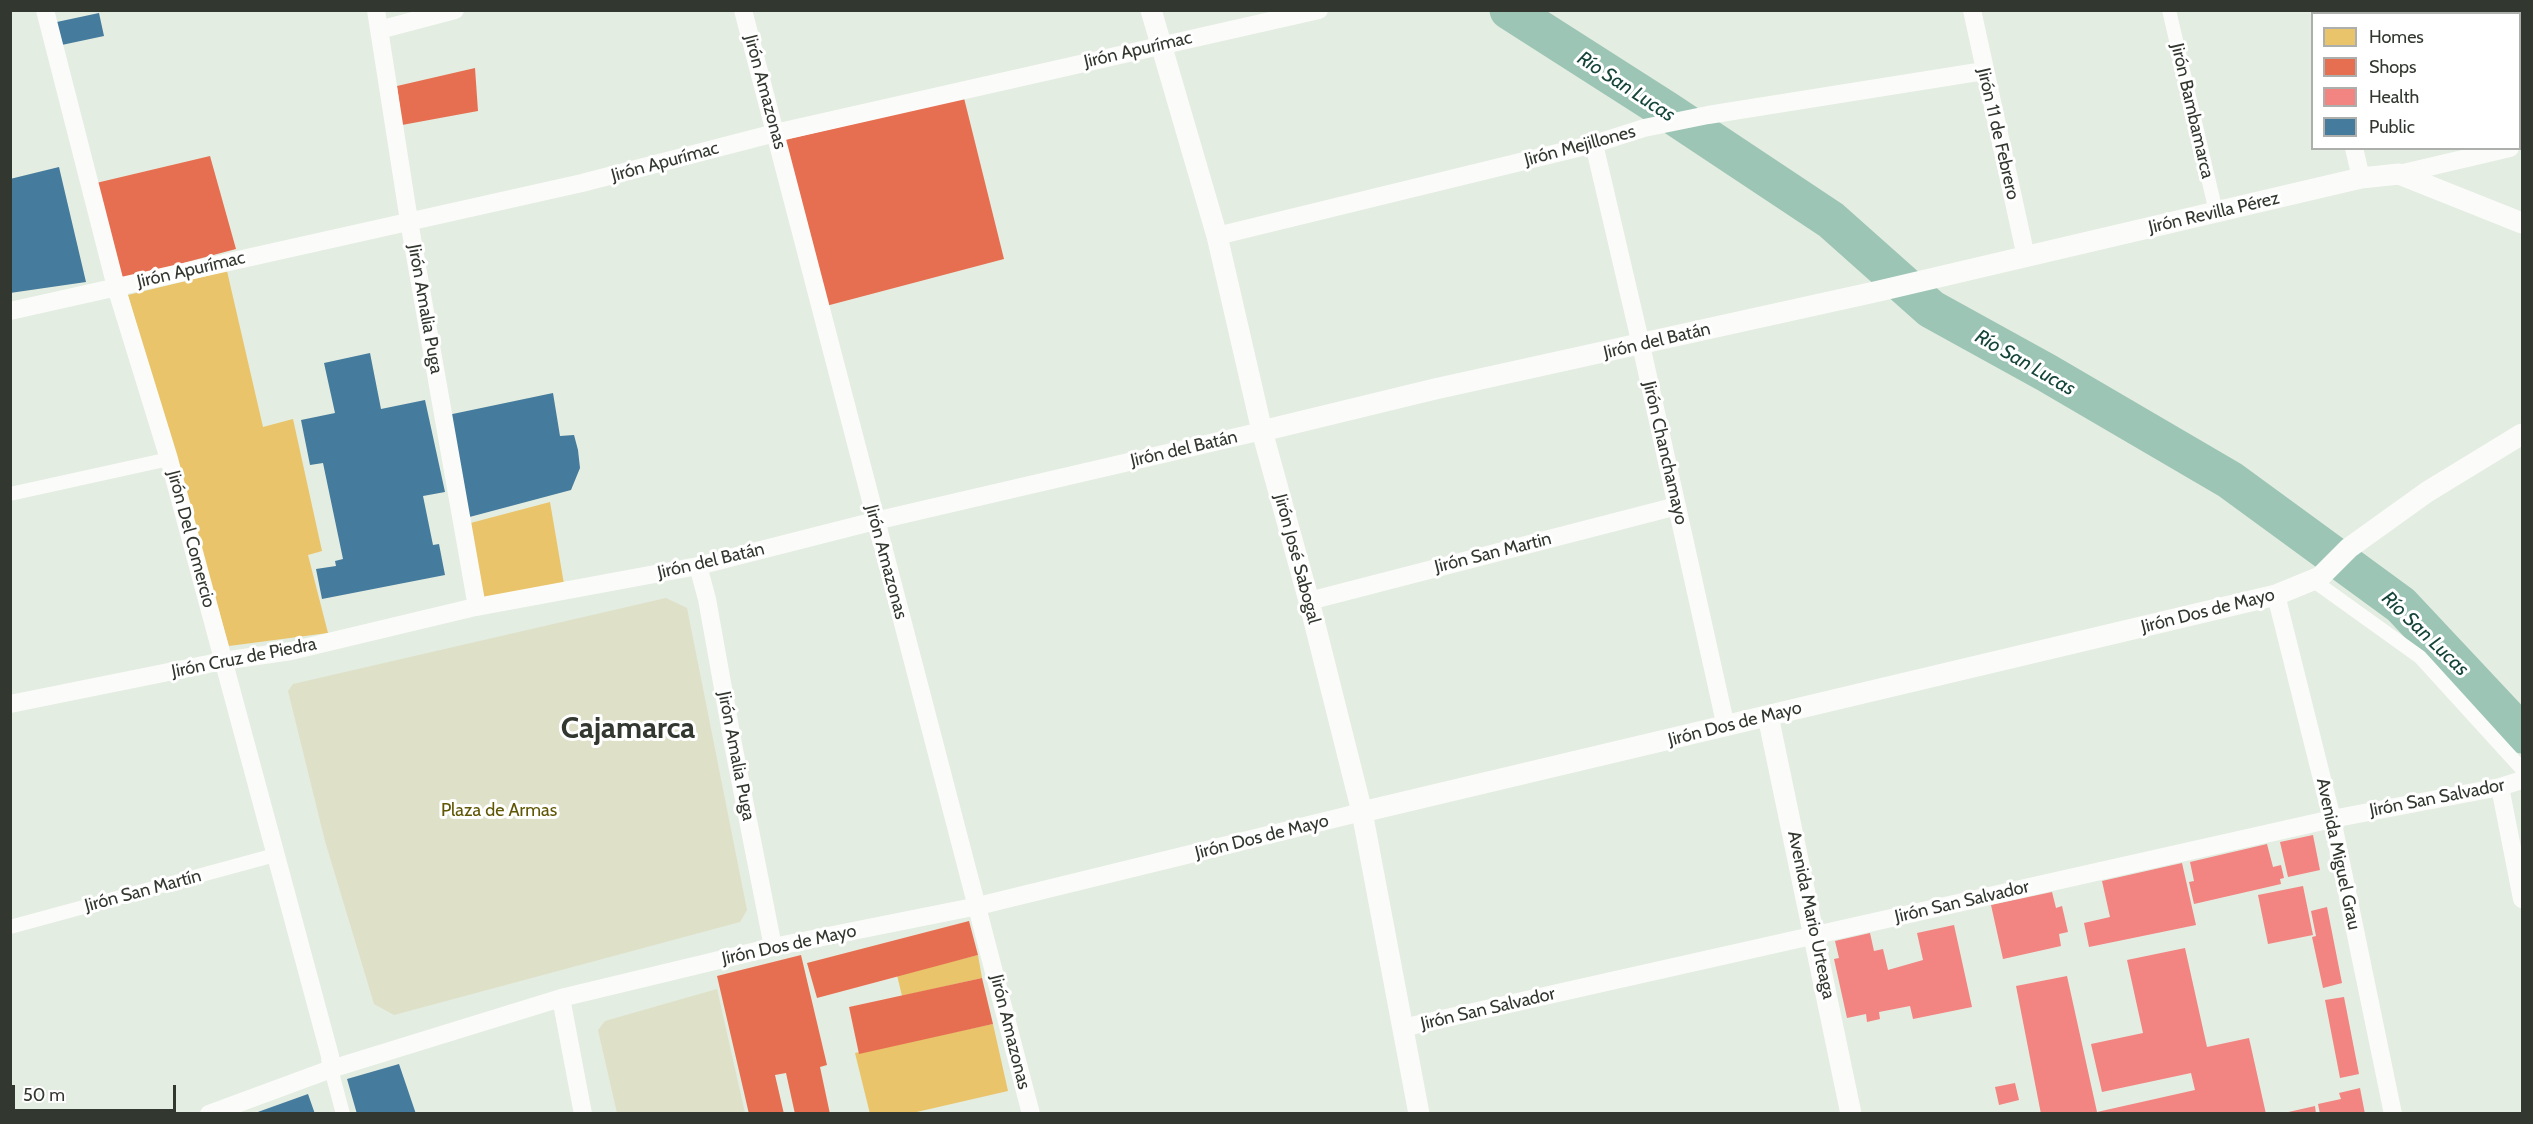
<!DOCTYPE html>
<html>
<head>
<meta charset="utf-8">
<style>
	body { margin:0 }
	#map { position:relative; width:2533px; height:1124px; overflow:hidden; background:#e4ede1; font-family:Cabin,sans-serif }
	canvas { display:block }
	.frame { position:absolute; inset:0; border:12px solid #32382f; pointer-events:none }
	.legend { position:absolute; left:2311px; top:12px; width:210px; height:138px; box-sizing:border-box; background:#fff; border:2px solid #adafac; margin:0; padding:8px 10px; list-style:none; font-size:18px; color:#32382f }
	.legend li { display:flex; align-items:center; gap:12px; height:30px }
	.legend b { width:30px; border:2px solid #adafac }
	.scale { position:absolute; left:12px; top:1085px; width:164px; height:27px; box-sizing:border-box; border:3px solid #32382f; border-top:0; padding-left:8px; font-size:18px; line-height:21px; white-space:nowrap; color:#32382f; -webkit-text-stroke:4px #fff; paint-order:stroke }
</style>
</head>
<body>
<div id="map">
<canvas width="2533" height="1124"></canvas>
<div class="frame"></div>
<ul class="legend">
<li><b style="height:16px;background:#e9c46a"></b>Homes</li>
<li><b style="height:16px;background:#e76f51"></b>Shops</li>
<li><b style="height:16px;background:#f28482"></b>Health</li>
<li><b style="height:16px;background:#457b9d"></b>Public</li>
</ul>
<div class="scale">50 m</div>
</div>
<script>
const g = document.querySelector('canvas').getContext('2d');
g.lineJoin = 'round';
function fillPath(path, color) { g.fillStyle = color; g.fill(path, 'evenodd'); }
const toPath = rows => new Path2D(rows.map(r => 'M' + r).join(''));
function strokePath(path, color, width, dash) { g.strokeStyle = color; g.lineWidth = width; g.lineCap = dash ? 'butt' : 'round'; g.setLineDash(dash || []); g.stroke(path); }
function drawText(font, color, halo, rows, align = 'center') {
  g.font = font + ' Cabin,sans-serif'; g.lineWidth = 6; g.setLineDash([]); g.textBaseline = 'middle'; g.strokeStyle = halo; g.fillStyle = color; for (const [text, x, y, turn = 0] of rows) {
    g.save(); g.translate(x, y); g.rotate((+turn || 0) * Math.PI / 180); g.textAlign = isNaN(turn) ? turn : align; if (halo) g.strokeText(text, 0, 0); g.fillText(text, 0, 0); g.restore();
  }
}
const green = toPath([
	[666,598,687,608,747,910,740,922,394,1015,374,1004,325,841,288,691,293,684],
	[717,989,745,1113,617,1113,598,1030,605,1021]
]);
const homes = toPath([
	[227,271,263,427,293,419,322,551,308,555,328,633,229,646,128,295],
	[550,502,565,590,477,607,463,525],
	[978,955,982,978,902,996,897,975],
	[993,1024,1008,1091,908,1114,870,1114,855,1053]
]);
const shops = toPath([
	[475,68,478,111,402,125,397,86],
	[964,98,1004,259,826,306,784,140],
	[210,156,236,249,115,281,96,183],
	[969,921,978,955,817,998,807,963],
	[801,955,827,1065,820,1067,830,1114,795,1114,786,1073,775,1075,784,1114,749,1114,717,976],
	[982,978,993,1024,859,1054,849,1007]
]);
const health = toPath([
	[2313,835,2320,870,2288,877,2280,842],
	[2267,844,2273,867,2281,865,2284,878,2280,879,2281,884,2194,904,2189,882,2194,881,2190,862],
	[2182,863,2196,925,2089,947,2084,923,2110,917,2102,881],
	[2303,886,2313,935,2268,944,2258,895],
	[2052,892,2056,908,2062,906,2068,932,2059,934,2061,946,2003,959,1991,905],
	[2327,907,2342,983,2323,988,2312,937,2316,936,2311,911],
	[1954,925,1972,1007,1913,1019,1910,1006,1879,1012,1880,1019,1867,1022,1866,1014,1847,1018,1834,959,1839,958,1835,941,1870,933,1874,951,1883,949,1888,970,1923,960,1917,933],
	[2185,948,2207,1047,2249,1038,2266,1114,2041,1114,2016,986,2067,976,2097,1112,2195,1090,2191,1073,2102,1092,2091,1044,2143,1033,2127,960],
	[2344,997,2359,1074,2340,1078,2325,1000],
	[2015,1083,2019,1100,1999,1105,1995,1087],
	[2360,1088,2365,1114,2320,1114,2318,1104,2341,1099,2339,1093],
	[2315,1106,2316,1114,2284,1114,2284,1113]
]);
const public = toPath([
	[99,13,104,36,57,46,52,23],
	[59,167,86,282,10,293,10,179],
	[370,353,381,409,425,400,445,492,423,496,433,545,439,544,445,575,322,599,316,569,336,566,335,561,343,559,323,463,310,465,301,420,335,413,324,363],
	[553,393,560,436,574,435,578,450,580,468,571,490,462,519,443,416],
	[399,1064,416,1114,357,1114,347,1079],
	[308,1094,315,1114,255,1114,255,1113]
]);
const river = toPath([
	[1509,10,1667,111,1831,220,1931,309,2047,373,2230,480,2401,605,2522,734]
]);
const pedestrian = toPath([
	[2169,10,2216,212],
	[10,494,169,459],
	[2314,581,2420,657,2522,769],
	[10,927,275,855],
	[331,1069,343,1114]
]);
const minor = toPath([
	[45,10,116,287,169,459,330,1056,331,1069],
	[376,10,409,221,477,607],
	[743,10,1031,1114],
	[1972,10,2026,257],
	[2322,10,2323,14],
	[379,30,455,10],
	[1594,144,1641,345,1726,727],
	[2354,148,2361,178],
	[2399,174,2510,148],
	[1217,236,1594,144,1644,128,1708,115,1984,71],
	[10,311,582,183,775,133,1319,10],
	[698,566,707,599,733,744,773,947],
	[2276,595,2332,819,2393,1114],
	[1309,601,1677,506],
	[10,704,223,661,291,651,471,608,698,566,875,521,1262,431],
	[2500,787,2522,899],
	[561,998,583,1114],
	[1402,1028,2332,819,2500,787,2522,780],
	[209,1114,331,1069,561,998,773,947,978,906,1362,812]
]);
const tertiary = toPath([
	[1151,10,1217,236,1262,431,1309,601,1362,812,1419,1114],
	[1262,431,1435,389,1879,291,2361,178,2399,174,2522,223],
	[1768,716,1851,1114],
	[1362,812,2276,595,2320,577,2349,548,2427,492,2522,434]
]);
const streetNames = [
	["Jirón Apurímac",1138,50,-13],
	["Jirón Amazonas",765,92,75],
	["Jirón Bambamarca",2192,111,77],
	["Jirón 11 de Febrero",1998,134,77],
	["Jirón Mejillones",1580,146,-15],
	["Jirón Apurímac",665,162,-15],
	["Jirón Revilla Pérez",2214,213,-13],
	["Jirón Apurímac",191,270,-13],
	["Jirón Amalia Puga",425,309,80],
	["Jirón del Batán",1657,341,-13],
	["Jirón del Batán",1184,449,-13],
	["Jirón Chanchamayo",1665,453,77],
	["Jirón Del Comercio",191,539,75],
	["Jirón San Martin",1493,553,-14],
	["Jirón José Sabogal",1297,559,75],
	["Jirón del Batán",711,561,-13],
	["Jirón Amazonas",886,562,75],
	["Jirón Dos de Mayo",2208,611,-14],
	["Jirón Cruz de Piedra",244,658,-11],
	["Jirón Dos de Mayo",1735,724,-14],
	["Jirón Amalia Puga",736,756,79],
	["Jirón San Salvador",2437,798,-11],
	["Jirón Dos de Mayo",1262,837,-14],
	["Avenida Miguel Grau",2338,854,78],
	["Jirón San Martín",143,891,-15],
	["Jirón San Salvador",1962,902,-13],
	["Avenida Mario Urteaga",1811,915,78],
	["Jirón Dos de Mayo",789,945,-12],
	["Jirón San Salvador",1488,1009,-13],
	["Jirón Amazonas",1010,1032,76]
];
const parkNames = [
	["Plaza de Armas",499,811]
];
const waterNames = [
	["Río San Lucas",1626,87,33],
	["Río San Lucas",2025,363,30],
	["Río San Lucas",2425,634,44]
];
const townNames = [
	["Cajamarca",628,729]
];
fillPath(green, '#dee0c8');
fillPath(homes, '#e9c46a');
fillPath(shops, '#e76f51');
fillPath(health, '#f28482');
fillPath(public, '#457b9d');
strokePath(river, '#9cc5b6', 39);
strokePath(pedestrian, '#fbfcfa', 14);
strokePath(minor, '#fbfcfa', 18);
strokePath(tertiary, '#fbfcfa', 21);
drawText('18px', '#32382f', '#fff', streetNames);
drawText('18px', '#605604', '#fff', parkNames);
drawText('italic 20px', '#15453a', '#fff', waterNames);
drawText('bold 30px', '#32382f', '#fff', townNames);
</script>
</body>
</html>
